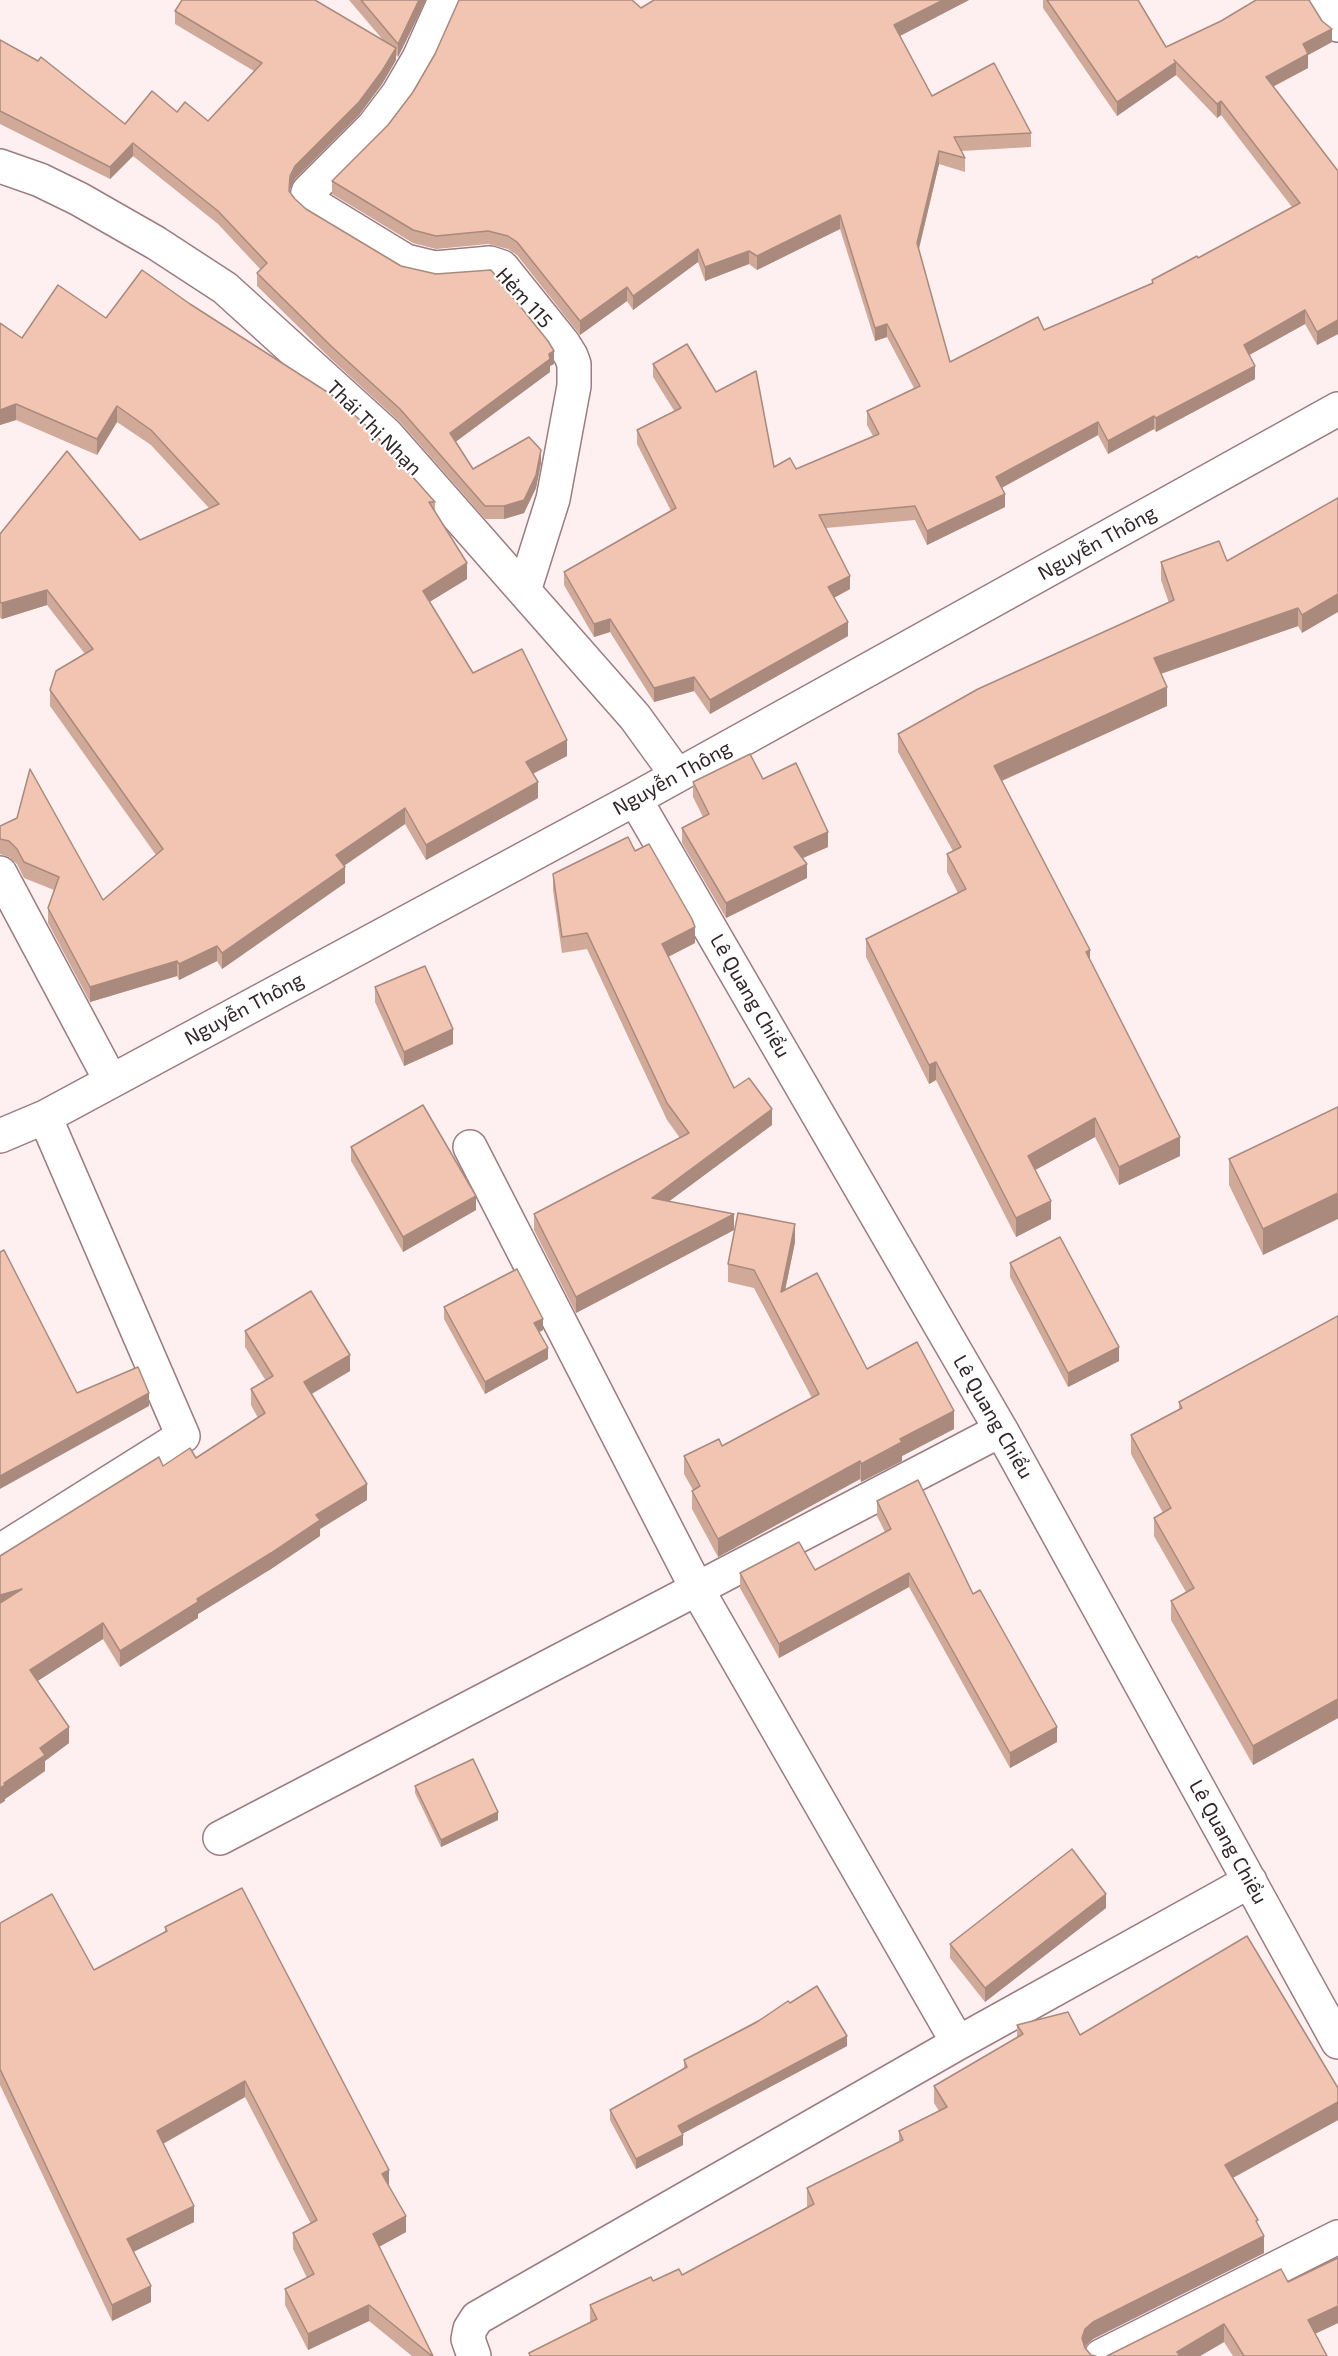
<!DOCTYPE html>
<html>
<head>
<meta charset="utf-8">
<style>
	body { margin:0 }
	canvas { display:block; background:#feeff1 }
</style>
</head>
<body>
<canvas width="1338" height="2356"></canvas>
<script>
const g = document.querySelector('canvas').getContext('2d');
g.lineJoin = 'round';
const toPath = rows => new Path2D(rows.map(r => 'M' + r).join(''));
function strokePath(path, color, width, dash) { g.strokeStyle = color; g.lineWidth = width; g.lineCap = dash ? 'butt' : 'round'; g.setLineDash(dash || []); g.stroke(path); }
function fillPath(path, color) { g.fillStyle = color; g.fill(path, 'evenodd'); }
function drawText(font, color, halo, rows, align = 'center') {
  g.font = font + ' "Exo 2",sans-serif'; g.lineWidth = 4.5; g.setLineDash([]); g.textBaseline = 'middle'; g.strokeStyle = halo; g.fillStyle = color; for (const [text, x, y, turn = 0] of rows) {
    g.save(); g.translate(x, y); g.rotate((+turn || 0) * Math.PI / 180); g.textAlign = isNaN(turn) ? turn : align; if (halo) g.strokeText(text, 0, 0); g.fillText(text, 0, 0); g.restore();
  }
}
const minor = toPath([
	[445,0,419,58,398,94,373,127,308,192,307,198,316,206,406,261,435,268,490,263,502,267,563,343,571,356,574,364,574,386,553,499,524,591],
	[1323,0,1338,25],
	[0,166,40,180,79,199,156,243,225,288,386,434,635,717,677,775],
	[635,799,1001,1430,1338,2042],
	[0,873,111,1081],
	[0,1136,45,1117,635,799,1338,409],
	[470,1147,697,1589,958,2043],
	[0,1551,183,1436,45,1117],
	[220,1838,1001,1430],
	[474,2356,468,2339,470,2329,477,2318,958,2043,1250,1881],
	[1101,2356,1338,2237]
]);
const wall = toPath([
	[349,0,426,0,398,57,396,55,396,60,382,84,359,115,295,179,289,191,295,199,306,209,554,364,550,366,550,372,455,442,473,469,541,463,536,488,524,513,504,519,485,519,400,422,331,359,257,286,257,273,261,270,218,224,133,156,110,179,0,124,0,40,125,124,177,112,208,121,254,71,175,24,175,11,383,40],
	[969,0,900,36,932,96,1031,133,1031,147,961,151,965,158,965,172,939,164,919,249,950,362,1044,330,1152,283,1152,280,1198,258,1292,207,1221,115,1217,118,1176,75,1117,116,1043,8,1043,0,1138,0,1166,47,1332,42,1308,55,1308,68,1273,87,1338,171,1338,334,1317,345,1305,324,1249,355,1255,379,1156,432,1154,429,1108,454,1098,435,1001,488,1005,507,927,545,915,520,826,528,850,589,834,598,848,636,710,714,694,691,654,702,610,632,594,637,564,585,564,572,671,511,637,444,637,430,675,412,653,377,653,364,716,392,774,467,796,469,873,436,867,425,867,411,914,388,887,337,875,341,840,229,757,270,749,264,705,281,698,262,633,310,627,301,580,335,517,255,508,249,488,244,436,249,413,243,332,194,332,181,388,125,413,92,435,54,641,8],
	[106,318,435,502,435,512,467,579,429,602,473,673,567,756,533,774,538,798,426,860,405,824,344,866,345,883,222,969,217,961,179,980,177,976,90,1002,48,923,48,908,54,890,24,878,17,864,9,857,0,854,0,826,103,900,156,855,50,706,50,690,85,654,47,605,2,619,0,618,0,534,140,540,209,508,151,445,117,422,97,455,16,420,0,425,0,323,22,338],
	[1338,498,1302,633,1298,626,1161,674,1167,706,1002,781,1090,960,1180,1156,1119,1185,1095,1137,1035,1170,1051,1219,1016,1237,936,1080,929,1084,866,957,866,939,958,893,947,872,947,854,953,851,898,752,898,734,1169,603,1161,580,1161,562,1227,561],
	[763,779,828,847,802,858,807,878,726,918,682,843,682,828,703,817,693,797,693,782],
	[635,851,695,943,668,957,734,1088,772,1125,669,1201,734,1230,576,1313,534,1230,534,1214,680,1138,667,1120,587,949,562,953,553,890,553,874],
	[375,987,453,1044,404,1066,375,1002],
	[1338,1107,1263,1255,1229,1185,1229,1159],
	[351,1147,476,1210,403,1252,351,1161],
	[795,1242,785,1290,867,1369,954,1429,902,1456,902,1461,861,1482,860,1479,718,1557,692,1509,692,1491,693,1490,684,1474,684,1456,722,1446,812,1398,754,1288,728,1282,728,1264],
	[1010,1263,1119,1361,1068,1387,1010,1277],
	[444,1307,543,1330,539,1332,548,1359,485,1394,444,1319],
	[1338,1316,1338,1718,1253,1765,1171,1620,1171,1601,1186,1592,1154,1536,1154,1518,1163,1513,1131,1454,1131,1435,1179,1409,1179,1402],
	[245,1331,350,1371,312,1394,367,1500,320,1529,320,1536,271,1569,198,1614,198,1618,120,1667,103,1639,37,1681,69,1743,45,1761,45,1771,5,1799,5,1801,0,1556,163,1466,196,1458,258,1418,251,1405,251,1389,266,1381,245,1347],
	[877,1501,973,1594,1057,1742,1010,1768,909,1587,779,1658,740,1588,740,1573,815,1570,885,1532,877,1516],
	[415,1786,498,1820,441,1847,415,1793],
	[1106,1908,985,2002,950,1958,950,1944],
	[0,1923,94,1970,165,1932,165,1927,389,2186,406,2232,379,2247,433,2356,412,2356,369,2321,308,2350,285,2305,285,2289,307,2278,293,2249,293,2233,311,2224,245,2097,163,2144,194,2222,133,2252,151,2302,112,2321,0,2085],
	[790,2003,847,2046,682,2134,683,2145,636,2169,610,2120,610,2110,684,2069,684,2060],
	[1017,2025,1080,2035,1338,2088,1338,2120,1233,2178,1258,2225,1264,2253,1093,2339,1085,2348,1091,2355,1096,2356,529,2356,529,2353,590,2323,590,2305,653,2281,682,2275,807,2207,807,2188,899,2142,899,2131,939,2111,934,2103,934,2086,1017,2037],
	[1338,2258,1338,2323,1315,2334,1327,2356,1233,2356,1224,2342,1200,2356,1107,2356,1288,2282]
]);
const shadedWall = toPath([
	[419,0,426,0,398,57,398,44],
	[943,0,969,0,894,39,894,25],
	[1332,29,1332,42,1308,55,1308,68,1266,90,1266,77,1303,44],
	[396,48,396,60,382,84,359,115,295,179,290,189,290,176,295,166],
	[1176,62,1176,75,1117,116,1117,102],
	[1221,101,1221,115,1217,118,1217,104],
	[133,143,133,156,110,179,110,167],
	[939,151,939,164,917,256,917,243],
	[840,215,840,229,757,270,757,256],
	[698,249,698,262,633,310,633,296],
	[749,251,749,264,705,281,705,267],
	[627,287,627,301,580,335,580,321],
	[1305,310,1305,324,1244,358,1244,345],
	[1338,320,1338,334,1317,345,1317,332],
	[887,324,887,337,875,341,875,328],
	[554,351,554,364,550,366,550,372,450,446,450,433],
	[1255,366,1255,379,1156,432,1156,418],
	[16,404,16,420,0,425,0,410],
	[117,406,117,422,97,455,97,439],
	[1154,416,1154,429,1108,454,1108,441],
	[1098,422,1098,435,996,491,996,477],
	[541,450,541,463,536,488,524,513,504,519,504,506],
	[1005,494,1005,507,927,545,927,531],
	[467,563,467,579,423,606,423,591],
	[850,576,850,589,828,601,828,587],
	[47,590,47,605,2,619,2,603],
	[1338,594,1338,612,1302,633,1302,615],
	[1298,608,1298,626,1154,676,1154,658],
	[610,619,610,632,594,637,594,624],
	[848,622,848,636,710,714,710,700],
	[694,677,694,691,654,702,654,688],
	[1167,687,1167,706,994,784,994,766],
	[567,740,567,756,526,777,526,762],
	[538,782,538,798,426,860,426,845],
	[405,808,405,824,336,871,336,855],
	[828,832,828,847,794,862,794,847],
	[807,864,807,878,726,918,726,903],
	[345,867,345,883,222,969,222,953],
	[695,927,695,943,662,960,662,944],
	[217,946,217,961,179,980,179,964],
	[1090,950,1090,968,1086,952],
	[177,961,177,976,90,1002,90,987],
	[453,1029,453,1044,404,1066,404,1052],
	[936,1062,936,1080,929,1084,929,1065],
	[772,1109,772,1125,652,1214,652,1198],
	[1095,1118,1095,1137,1028,1174,1028,1156],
	[1180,1137,1180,1156,1119,1185,1119,1167],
	[1338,1193,1338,1219,1263,1255,1263,1229],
	[476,1196,476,1210,403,1252,403,1237],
	[1051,1201,1051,1219,1016,1237,1016,1218],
	[734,1214,734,1230,576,1313,576,1297],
	[795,1224,795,1242,781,1310,781,1292],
	[543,1319,543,1330,534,1335,534,1323],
	[1119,1347,1119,1361,1068,1387,1068,1373],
	[548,1348,548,1359,485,1394,485,1382],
	[350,1355,350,1371,304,1398,304,1382],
	[149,1393,149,1406,0,1489,0,1476],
	[954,1411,954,1429,902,1456,902,1461,861,1482,861,1464,900,1439],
	[860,1461,860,1479,718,1557,718,1539],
	[367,1484,367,1500,320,1529,320,1536,271,1569,198,1614,198,1618,120,1667,120,1651,197,1599,316,1515],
	[909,1573,909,1587,779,1658,779,1644],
	[22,1589,0,1611,0,1595],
	[103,1623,103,1639,30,1686,30,1670],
	[1338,1699,1338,1718,1253,1765,1253,1746],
	[69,1727,69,1743,45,1761,45,1771,5,1799,5,1801,0,1804,0,1788,4,1783,40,1748],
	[1057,1727,1057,1742,1010,1768,1010,1753],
	[498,1812,498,1820,441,1847,441,1840],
	[1106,1894,1106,1908,985,2002,985,1988],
	[847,2036,847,2046,678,2136,678,2126],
	[245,2081,245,2097,157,2147,157,2131],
	[1338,2102,1338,2120,1225,2182,1225,2165],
	[683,2135,683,2145,636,2169,636,2159],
	[389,2170,389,2186,382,2174],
	[194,2206,194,2222,127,2255,127,2239],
	[406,2216,406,2232,373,2250,373,2234],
	[1264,2236,1264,2253,1093,2339,1085,2346,1082,2355,1082,2338,1085,2329,1093,2322],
	[151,2286,151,2302,112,2321,112,2305],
	[369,2305,369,2321,308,2350,308,2334],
	[1338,2306,1338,2323,1308,2337,1308,2320],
	[1224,2324,1224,2342,1200,2356,1177,2356,1177,2352]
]);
const building = toPath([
	[182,0,315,0,396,48,382,71,359,102,295,166,290,176,289,191,295,199,306,209,401,266,436,274,491,270,548,341,554,351,549,354,550,359,450,433,473,469,529,437,541,450,536,475,524,500,504,506,485,506,400,409,331,346,257,273,267,263,218,211,133,143,110,167,0,111,0,40,38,61,41,57,125,124,152,91,177,112,185,102,208,121,262,63,175,11,182,0],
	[361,0,419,0,398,44,361,0],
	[459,0,632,0,641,8,654,0,943,0,894,25,932,96,994,63,1031,133,954,137,965,158,939,151,917,243,950,362,1038,317,1044,330,1153,283,1152,280,1197,256,1198,258,1300,203,1221,101,1217,104,1174,60,1176,62,1117,102,1047,0,1138,0,1166,47,1221,21,1256,0,1309,0,1322,21,1332,29,1303,44,1308,54,1266,77,1338,171,1338,320,1317,332,1305,310,1244,345,1255,366,1156,418,1154,416,1108,441,1098,422,996,477,1005,494,927,531,915,506,819,515,850,576,828,587,848,622,710,700,694,677,654,688,610,619,594,624,564,572,676,508,637,430,681,408,653,364,687,344,716,392,756,371,774,467,790,458,796,469,879,434,867,411,920,386,887,324,875,328,840,215,757,256,749,251,705,267,698,249,633,296,627,287,580,321,517,242,508,236,488,231,436,236,413,230,332,181,388,125,413,92,435,54,459,0],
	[142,270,190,304,335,397,373,432,435,502,429,502,467,563,423,591,473,673,522,649,567,740,526,762,538,782,426,845,405,808,336,855,345,867,222,953,217,946,179,964,177,961,90,987,48,908,59,877,24,862,17,849,9,841,0,839,0,826,17,818,30,769,103,900,163,849,50,690,56,671,93,649,47,590,2,603,0,602,0,534,67,451,140,540,219,504,151,430,117,406,97,439,16,404,0,410,0,323,22,338,58,285,106,318,142,270],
	[1338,498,1338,594,1302,615,1298,608,1154,658,1167,687,994,766,1090,950,1086,952,1180,1137,1119,1167,1095,1118,1028,1156,1051,1201,1016,1218,936,1062,929,1065,866,939,966,889,947,854,961,847,898,734,978,689,1174,600,1161,562,1219,541,1227,561,1338,498],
	[750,754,763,779,796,763,828,832,794,847,807,864,726,903,682,828,709,814,693,782,750,754],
	[628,837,635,851,649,844,692,919,695,927,662,944,734,1088,749,1078,772,1109,652,1198,734,1214,576,1297,534,1214,689,1133,667,1103,587,933,562,937,553,874,628,837],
	[425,966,453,1029,404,1052,375,987,425,966],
	[423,1105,476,1196,403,1237,351,1147,423,1105],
	[1338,1107,1338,1193,1263,1229,1229,1159,1338,1107],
	[738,1213,795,1224,781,1292,817,1273,867,1369,917,1342,954,1411,900,1439,902,1442,861,1464,860,1461,718,1539,692,1491,700,1486,684,1456,719,1439,722,1446,819,1394,754,1270,728,1264,738,1213],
	[1060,1237,1119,1347,1068,1373,1010,1263,1060,1237],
	[4,1250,77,1393,138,1367,149,1393,0,1476,0,1252,4,1250],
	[517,1269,543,1319,534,1323,548,1348,485,1382,444,1307,517,1269],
	[311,1291,350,1355,304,1382,367,1484,316,1515,320,1520,271,1553,197,1599,198,1602,120,1651,103,1623,30,1670,69,1727,40,1748,45,1755,4,1783,5,1785,0,1788,0,1603,22,1589,0,1595,0,1556,159,1457,163,1466,190,1448,196,1458,265,1413,251,1389,273,1376,245,1331,311,1291],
	[1338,1316,1338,1699,1253,1746,1171,1601,1194,1588,1154,1518,1171,1508,1131,1435,1182,1408,1179,1402,1338,1316],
	[918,1480,973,1594,980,1590,1057,1727,1010,1753,909,1573,779,1644,740,1573,799,1542,815,1570,891,1529,877,1501,918,1480],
	[473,1759,498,1812,441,1840,415,1786,473,1759],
	[1072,1849,1106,1894,985,1988,950,1944,1072,1849],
	[242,1888,389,2170,382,2174,406,2216,373,2234,433,2356,432,2356,369,2305,308,2334,285,2289,314,2274,293,2233,317,2220,245,2081,157,2131,194,2206,127,2239,151,2286,112,2305,0,2069,0,1923,52,1894,94,1970,167,1931,165,1927,242,1888],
	[1247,1936,1338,2088,1338,2102,1225,2165,1258,2220,1256,2221,1264,2236,1093,2322,1085,2329,1082,2338,1085,2348,1091,2355,1096,2356,530,2356,529,2353,597,2319,590,2305,651,2277,653,2281,679,2269,682,2275,814,2204,807,2188,903,2140,899,2131,947,2107,934,2086,1023,2034,1017,2025,1068,2012,1080,2035,1247,1936],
	[817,1986,847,2036,678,2126,683,2135,636,2159,610,2110,687,2067,684,2060,757,2022,788,2001,790,2003,817,1986],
	[1338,2258,1338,2306,1308,2320,1327,2356,1244,2356,1224,2324,1177,2352,1180,2356,1107,2356,1281,2269,1288,2282,1338,2258]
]);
const streetNames = [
	["Hẻm 115",524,298,48],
	["Thái Thị Nhạn",374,428,45],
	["Nguyễn Thông",1097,543,-29],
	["Nguyễn Thông",672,778,-29],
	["Lê Quang Chiểu",750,996,60],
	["Nguyễn Thông",244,1009,-28],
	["Lê Quang Chiểu",993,1417,60],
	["Lê Quang Chiểu",1228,1842,61]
];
strokePath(minor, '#9c7c80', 36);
strokePath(minor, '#fff', 33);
fillPath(wall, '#d0a999');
fillPath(shadedWall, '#a98a7d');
fillPath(building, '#f2c5b2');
strokePath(building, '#a98a7d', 1.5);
drawText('20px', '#322527', '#fff', streetNames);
</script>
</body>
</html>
